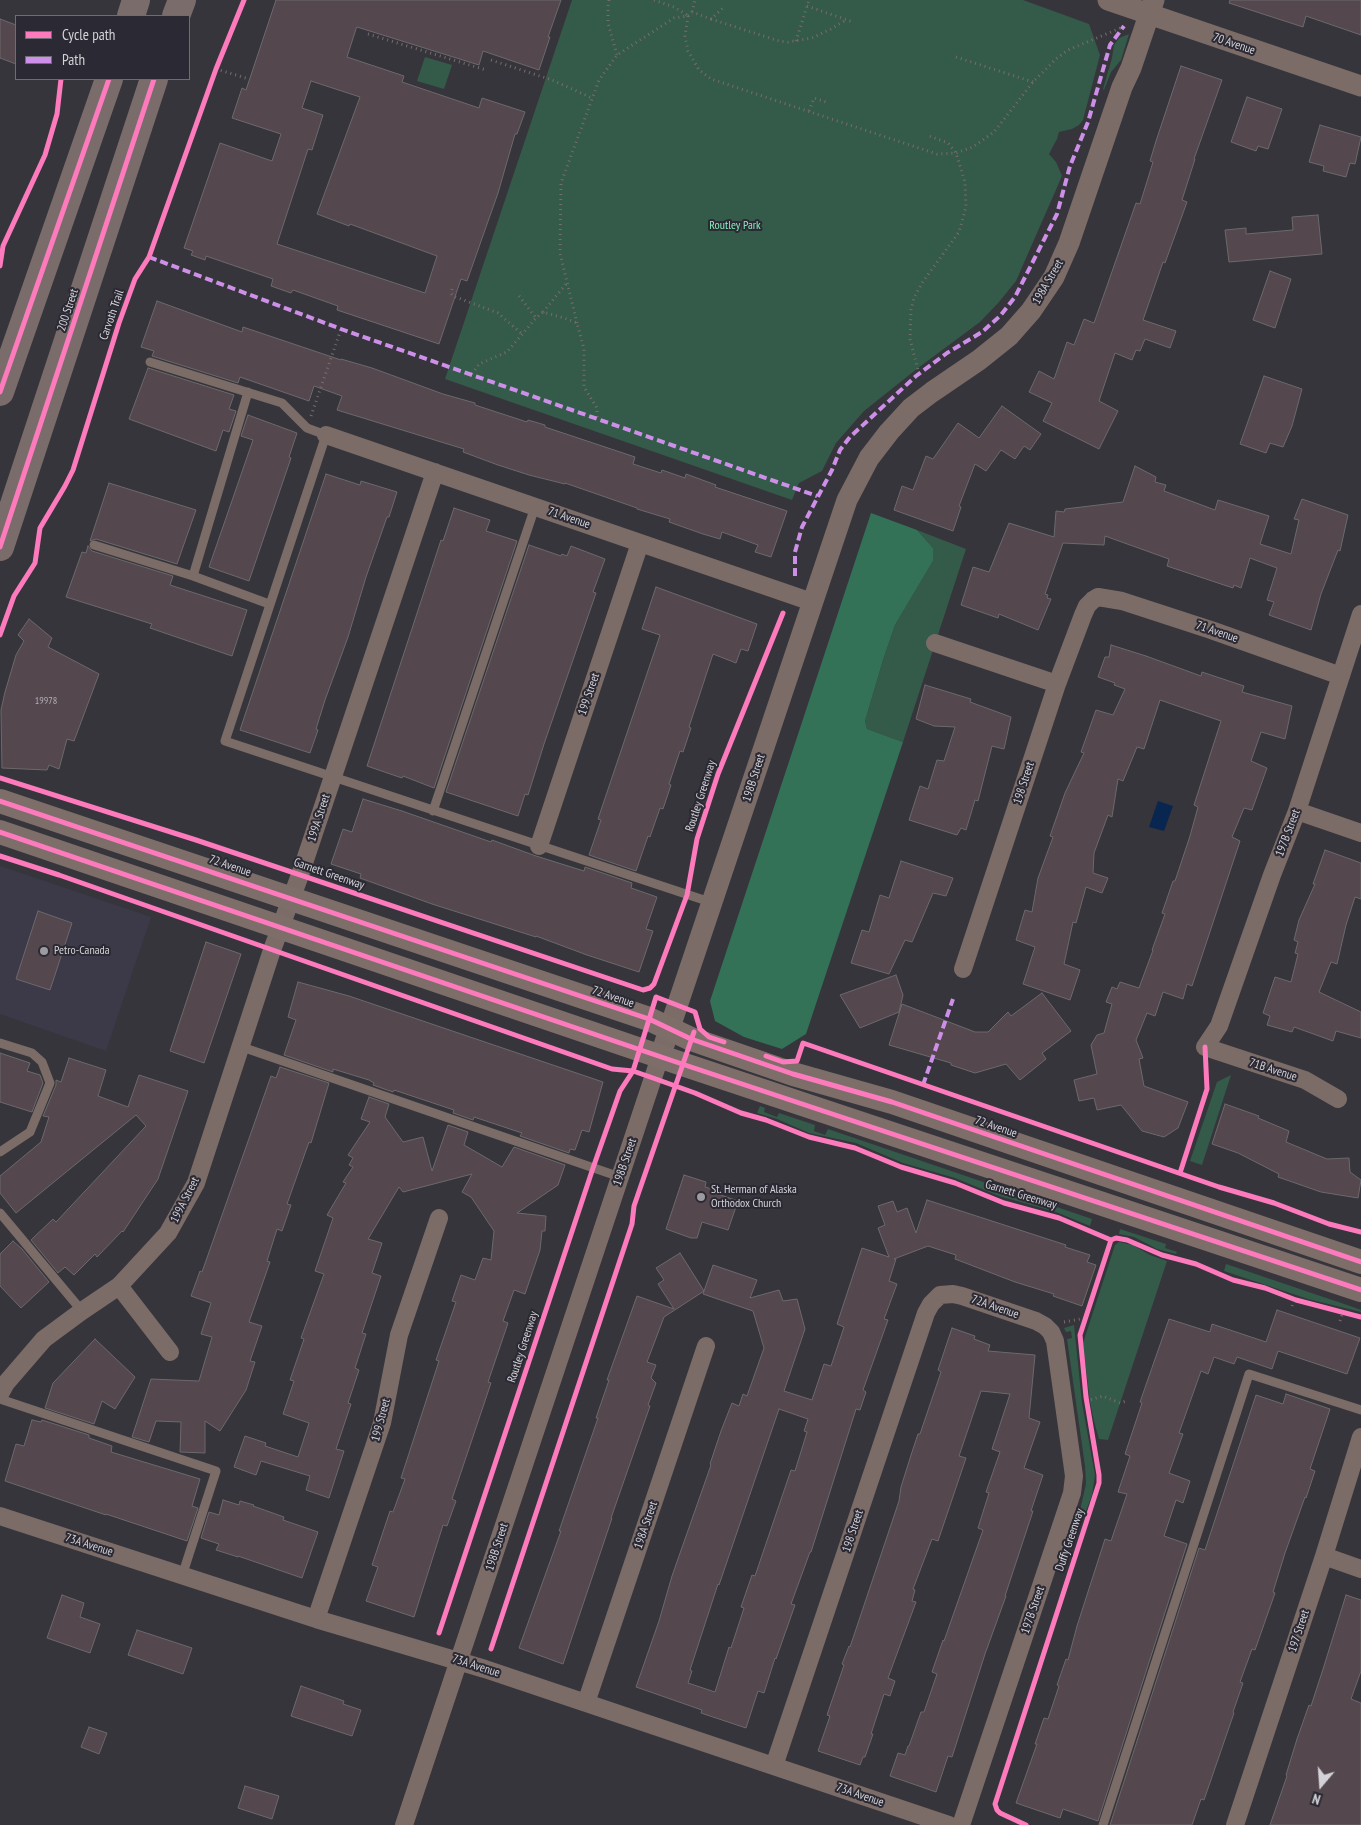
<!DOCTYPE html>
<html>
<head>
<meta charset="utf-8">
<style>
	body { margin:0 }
	#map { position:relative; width:1361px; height:1825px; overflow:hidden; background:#36353b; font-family:"PT Sans Narrow",sans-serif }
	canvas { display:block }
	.legend { position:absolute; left:15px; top:15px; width:175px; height:65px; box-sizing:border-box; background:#2b2933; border:1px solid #6e6d75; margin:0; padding:6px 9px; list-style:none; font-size:15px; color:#d3d2d8 }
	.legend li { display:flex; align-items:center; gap:10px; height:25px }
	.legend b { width:25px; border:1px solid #6e6d75 }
	.north { position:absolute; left:1296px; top:1760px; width:50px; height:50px; -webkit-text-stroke:4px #2b2933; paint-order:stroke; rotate:198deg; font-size:14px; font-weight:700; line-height:20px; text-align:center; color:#d3d2d8 }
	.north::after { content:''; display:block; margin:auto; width:18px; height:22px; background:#d3d2d8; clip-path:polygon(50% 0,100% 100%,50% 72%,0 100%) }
</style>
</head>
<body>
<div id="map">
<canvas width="1361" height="1825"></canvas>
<ul class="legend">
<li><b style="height:6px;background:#fd7abc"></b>Cycle path</li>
<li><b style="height:6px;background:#ce8fe9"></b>Path</li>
</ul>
<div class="north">N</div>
</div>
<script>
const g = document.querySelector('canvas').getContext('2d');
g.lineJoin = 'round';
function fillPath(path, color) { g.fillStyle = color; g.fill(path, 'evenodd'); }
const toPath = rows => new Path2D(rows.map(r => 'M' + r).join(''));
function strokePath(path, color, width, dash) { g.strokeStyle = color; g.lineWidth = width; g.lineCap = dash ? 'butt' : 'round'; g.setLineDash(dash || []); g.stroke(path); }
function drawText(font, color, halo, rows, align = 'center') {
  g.font = font + ' "PT Sans Narrow",sans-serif'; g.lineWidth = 4; g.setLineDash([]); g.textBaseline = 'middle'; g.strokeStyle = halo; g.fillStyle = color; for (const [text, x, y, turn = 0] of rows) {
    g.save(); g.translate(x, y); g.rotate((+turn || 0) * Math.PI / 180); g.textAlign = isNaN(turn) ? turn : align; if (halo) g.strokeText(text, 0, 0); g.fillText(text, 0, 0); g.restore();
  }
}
const built = toPath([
	[0,866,151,917,106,1051,0,1014]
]);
const green = toPath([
	[572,0,1023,0,1089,24,1100,55,1083,120,1079,125,1072,129,1059,132,1057,139,1049,154,1056,162,1062,176,1016,281,999,302,980,322,918,368,864,411,836,443,822,471,799,483,792,500,445,379],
	[1129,34,1121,60,1111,72,1104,90,1103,89,1112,58,1114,45,1119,38],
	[425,57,452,65,444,89,417,81],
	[917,530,966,549,903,742,867,729,865,721,883,660,895,625,933,561,933,548],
	[1231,1075,1202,1165,1190,1161,1217,1082],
	[760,1106,765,1108,764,1112,777,1117,779,1113,815,1125,814,1131,825,1135,828,1129,1092,1219,1090,1226,1056,1212,999,1196,955,1178,903,1163,856,1143,809,1133,777,1119,757,1113],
	[1120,1229,1166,1244,1165,1248,1177,1252,1176,1254,1157,1249,1134,1237,1119,1234],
	[1119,1242,1133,1245,1150,1255,1167,1261,1108,1440,1099,1439,1094,1421,1090,1402,1083,1343,1115,1245],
	[1226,1264,1353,1307,1361,1310,1361,1312,1308,1299,1224,1271],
	[1074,1325,1082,1403,1095,1475,1092,1495,1086,1511,1080,1510,1086,1484,1085,1466,1067,1339,1072,1338,1071,1331,1066,1332,1064,1328]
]);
const forest = toPath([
	[871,513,917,530,933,548,933,561,895,625,883,660,865,721,867,729,903,742,806,1034,782,1049,744,1037,715,1021,710,1001]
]);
const water = toPath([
	[1158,801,1173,806,1164,831,1149,827]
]);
const building = toPath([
	[276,0,561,0,548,37,550,37,539,70,483,51,479,65,357,27,356,29,347,57,404,76,402,82,479,108,482,98,525,112,517,134,515,134,498,193,467,281,461,279,439,344,337,310,338,306,293,290,291,293,271,286,273,279,206,256,205,260,191,255,193,251,184,248,220,143,272,161,281,134,232,118,242,88,246,90,276,0],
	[311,81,360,97,317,214,349,226,350,224,437,256,425,293,277,244,308,149,312,150,323,115,302,108,311,81],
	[1230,0,1361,0,1361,35,1306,16,1303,27,1229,3,1230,0],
	[0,19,16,25,16,64,0,58,0,19],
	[1181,66,1222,80,1194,159,1195,159,1182,200,1187,202,1165,263,1163,262,1143,320,1176,331,1170,348,1145,339,1140,351,1136,350,1132,360,1115,353,1099,401,1118,411,1099,449,1043,421,1052,403,1029,392,1039,371,1054,379,1067,342,1074,345,1084,319,1094,323,1136,203,1140,204,1153,162,1150,161,1156,141,1181,66],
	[1247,97,1282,109,1268,149,1258,146,1256,151,1231,142,1247,97],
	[1320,125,1361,137,1355,164,1350,163,1346,177,1323,171,1324,166,1309,162,1320,125],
	[1318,215,1322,254,1229,262,1225,230,1246,228,1246,234,1293,230,1292,217,1318,215],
	[1270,271,1291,279,1275,328,1253,320,1270,271],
	[157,301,242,332,243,327,341,360,341,359,372,368,443,394,475,403,475,405,527,422,528,420,545,425,545,427,635,457,633,464,661,473,662,470,685,478,686,474,716,485,715,487,787,511,771,557,755,552,758,545,722,532,720,539,703,534,669,522,670,519,637,509,637,508,565,483,565,484,529,475,498,465,463,452,464,449,337,410,342,396,314,386,309,401,240,377,238,383,152,356,154,351,141,347,157,301],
	[148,368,234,395,229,409,236,411,229,432,223,430,216,451,129,419,148,368],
	[1264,376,1302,389,1292,426,1283,447,1270,443,1266,453,1240,444,1264,376],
	[1002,406,1041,434,1030,450,1024,446,1015,459,1001,450,986,471,975,464,959,506,961,507,953,531,894,510,902,486,913,490,926,456,933,459,958,423,979,438,1002,406],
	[248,415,297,433,289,457,291,458,249,581,209,567,253,440,241,436,248,415],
	[1135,466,1156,477,1155,482,1166,485,1164,491,1215,510,1218,500,1269,516,1260,544,1291,554,1299,520,1294,519,1302,499,1348,515,1340,551,1338,550,1321,594,1311,630,1269,615,1274,602,1267,600,1277,568,1250,558,1241,588,1234,585,1233,588,1167,566,1169,559,1105,536,1104,545,1063,543,1045,594,1048,595,1047,598,1051,599,1038,630,999,614,998,618,961,605,973,567,989,572,1009,523,1054,537,1056,511,1064,512,1065,509,1123,502,1135,466],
	[326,474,360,485,361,481,397,492,389,517,387,517,366,577,348,637,325,700,316,729,318,730,310,753,240,730,326,474],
	[109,483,196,510,177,564,96,539,90,541,109,483],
	[454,508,490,520,486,531,517,541,434,788,403,776,402,778,367,766,441,540,443,541,454,508],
	[529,545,561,556,562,554,567,556,571,546,605,559,593,592,596,593,544,744,528,795,525,794,518,816,446,792,529,545],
	[88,546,92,551,173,576,170,585,247,610,232,656,150,628,152,624,66,597,82,552,86,553,88,546],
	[656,587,757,624,748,651,741,649,736,663,713,654,689,727,691,728,683,752,680,751,669,784,671,785,663,809,660,808,650,837,648,836,636,871,589,855,601,820,598,819,660,635,642,629,656,587],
	[29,619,52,638,48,647,99,674,74,741,67,739,59,769,49,765,47,770,2,768,1,710,5,692,16,655,24,641,18,635,29,619],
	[1111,645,1146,656,1201,676,1202,672,1244,686,1242,692,1292,706,1285,739,1261,732,1251,761,1267,768,1252,810,1244,808,1232,837,1240,841,1192,986,1187,984,1183,999,1163,992,1155,1016,1147,1013,1136,1040,1143,1058,1139,1059,1144,1086,1188,1102,1178,1128,1164,1137,1142,1131,1121,1105,1097,1110,1094,1098,1079,1101,1074,1080,1097,1074,1091,1045,1097,1035,1104,1033,1112,1004,1106,1002,1112,987,1117,989,1120,982,1139,988,1153,950,1152,950,1165,914,1162,913,1173,881,1175,881,1190,836,1198,807,1194,805,1221,721,1160,700,1144,749,1137,747,1123,781,1118,779,1112,817,1108,815,1094,853,1093,873,1108,878,1102,893,1086,887,1076,923,1073,922,1064,964,1080,970,1070,1000,1023,984,1035,947,1016,940,1025,910,1032,912,1038,878,1053,837,1050,836,1065,793,1084,753,1081,752,1096,710,1113,715,1125,689,1114,685,1115,683,1098,677,1105,657,1109,657,1111,645],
	[925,685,971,699,970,702,1011,717,1004,749,992,746,978,801,975,800,966,830,961,828,957,835,909,820,920,786,928,789,937,760,944,761,955,727,934,726,916,719,925,685],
	[363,799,402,811,491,842,492,840,536,856,584,871,585,867,632,883,631,888,657,897,646,929,653,931,639,972,587,955,536,936,536,937,432,904,360,878,361,874,331,864,343,829,352,832,363,799],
	[1325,850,1361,863,1361,899,1355,897,1346,925,1337,964,1331,962,1319,992,1361,1012,1361,1038,1336,1031,1333,1041,1294,1027,1292,1032,1267,1025,1270,1016,1263,1013,1275,977,1291,982,1298,954,1295,953,1298,942,1294,940,1299,920,1315,884,1313,884,1325,850],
	[901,861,953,878,946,896,933,893,912,942,905,940,889,974,851,963,862,930,869,932,880,895,889,898,901,861],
	[38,911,72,923,50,990,16,979,38,911],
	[206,942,241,954,204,1063,170,1051,206,942],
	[896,975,903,995,899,1012,860,1028,840,995,896,975],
	[298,982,349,996,603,1082,589,1132,582,1130,575,1150,570,1149,569,1153,520,1136,522,1133,474,1117,473,1120,453,1113,454,1110,394,1090,393,1092,373,1085,374,1083,369,1080,333,1069,333,1072,284,1055,296,1020,288,1017,298,982],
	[1042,993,1071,1031,1042,1053,1046,1059,1020,1080,1006,1064,975,1073,951,1065,951,1063,889,1045,902,1004,975,1032,988,1032,1008,1012,1011,1016,1042,993],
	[0,1053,30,1063,27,1071,40,1075,43,1083,32,1112,0,1102,0,1053],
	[69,1058,106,1070,98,1096,128,1107,139,1075,188,1091,158,1179,123,1232,122,1231,97,1257,95,1254,74,1275,65,1267,58,1273,31,1240,53,1219,56,1222,146,1126,136,1115,16,1213,0,1193,0,1176,41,1142,49,1117,43,1116,56,1085,56,1080,61,1082,69,1058],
	[280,1067,329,1083,311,1143,309,1142,287,1204,291,1205,282,1231,277,1229,267,1261,270,1262,249,1322,262,1326,250,1361,255,1362,246,1390,220,1431,205,1421,205,1453,180,1452,181,1422,156,1421,149,1442,132,1437,151,1379,199,1381,212,1337,201,1334,211,1303,191,1296,200,1271,202,1272,271,1076,276,1078,280,1067],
	[369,1097,389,1104,385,1117,403,1142,423,1137,432,1171,448,1125,468,1132,464,1145,502,1167,514,1147,565,1165,558,1185,517,1213,546,1216,545,1231,542,1231,540,1250,525,1294,514,1290,503,1321,508,1323,488,1382,491,1383,452,1499,456,1501,447,1526,443,1525,414,1617,366,1601,378,1567,372,1565,390,1511,393,1512,405,1479,401,1478,439,1361,436,1360,456,1302,452,1301,461,1275,475,1280,483,1258,491,1260,494,1231,471,1197,462,1192,472,1174,403,1192,399,1187,368,1239,382,1243,372,1273,381,1276,362,1333,366,1334,355,1368,359,1370,348,1403,351,1404,336,1449,344,1451,329,1498,306,1490,310,1476,261,1461,256,1475,234,1467,245,1436,266,1443,265,1446,298,1457,309,1423,283,1414,294,1381,290,1380,304,1339,301,1338,324,1274,315,1271,333,1218,327,1215,346,1183,343,1182,353,1167,349,1165,353,1158,348,1155,370,1122,361,1119,369,1097],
	[1225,1104,1259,1116,1258,1118,1289,1131,1286,1142,1327,1159,1349,1158,1350,1172,1361,1180,1358,1198,1321,1192,1278,1177,1279,1174,1238,1153,1212,1144,1225,1104],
	[684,1175,706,1182,705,1187,716,1190,715,1193,738,1201,728,1230,702,1222,697,1238,691,1238,666,1229,684,1175],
	[927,1200,1066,1245,1065,1247,1090,1255,1087,1262,1096,1265,1082,1306,1053,1296,1054,1294,1015,1282,955,1259,956,1255,928,1246,894,1259,896,1259,889,1281,897,1284,884,1319,888,1320,863,1390,866,1392,860,1410,856,1409,811,1552,810,1552,791,1604,795,1605,776,1659,775,1658,764,1693,758,1691,746,1728,701,1713,702,1710,636,1687,659,1621,672,1576,711,1465,710,1464,721,1431,732,1403,739,1406,743,1394,747,1396,764,1348,753,1311,703,1294,713,1265,757,1280,750,1298,779,1290,783,1301,797,1299,805,1329,784,1391,812,1400,824,1364,831,1366,844,1327,837,1324,862,1248,889,1257,878,1228,885,1225,878,1206,893,1201,897,1212,907,1208,916,1233,927,1200],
	[779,1409,808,1419,804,1431,807,1432,795,1471,791,1470,755,1576,752,1575,741,1607,744,1608,731,1648,729,1647,715,1692,688,1683,692,1671,690,1670,718,1584,719,1585,779,1409],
	[13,1241,22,1249,49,1282,21,1308,0,1286,0,1254,13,1241],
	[680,1253,704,1291,664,1317,647,1362,656,1365,651,1378,656,1383,648,1405,650,1406,611,1518,612,1518,563,1664,519,1648,561,1531,559,1531,598,1418,596,1418,609,1380,607,1380,637,1296,674,1309,658,1284,664,1280,656,1268,680,1253],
	[1277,1310,1360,1338,1347,1374,1278,1351,1272,1369,1237,1357,1234,1364,1214,1357,1208,1374,1201,1371,1179,1433,1183,1434,1169,1473,1190,1481,1183,1503,1176,1500,1164,1536,1187,1544,1098,1821,1063,1809,1060,1818,1016,1803,1037,1744,1035,1744,1044,1718,1048,1719,1059,1686,1057,1685,1066,1659,1068,1660,1077,1626,1105,1539,1111,1541,1127,1494,1118,1492,1130,1456,1125,1454,1142,1403,1140,1402,1169,1319,1210,1332,1212,1324,1266,1342,1277,1310],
	[952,1328,975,1336,974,1339,990,1345,988,1351,1035,1355,1029,1418,1040,1422,1024,1468,1043,1475,1031,1511,1033,1511,1005,1596,1006,1596,985,1654,952,1757,948,1756,936,1792,890,1776,898,1753,905,1755,908,1746,909,1746,921,1712,924,1712,937,1674,932,1672,943,1640,944,1641,983,1530,978,1528,989,1493,986,1492,1000,1452,992,1449,1010,1394,981,1391,959,1456,966,1458,938,1541,932,1539,913,1589,915,1590,912,1601,916,1602,888,1678,895,1681,890,1696,884,1694,871,1734,873,1734,865,1757,863,1757,860,1765,818,1751,830,1716,827,1715,844,1665,842,1664,849,1646,850,1647,899,1501,901,1487,912,1452,918,1434,920,1434,941,1372,938,1370,952,1328],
	[95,1339,135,1377,115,1409,102,1401,94,1424,45,1408,53,1383,95,1339],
	[1286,1394,1330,1409,1310,1469,1315,1471,1306,1498,1305,1497,1285,1553,1273,1592,1275,1593,1255,1650,1252,1649,1240,1682,1243,1683,1233,1712,1234,1713,1204,1800,1201,1799,1192,1825,1110,1825,1199,1548,1205,1550,1256,1395,1283,1404,1286,1394],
	[32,1420,41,1422,42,1420,89,1435,89,1438,112,1446,111,1452,200,1479,192,1506,198,1508,187,1541,106,1514,106,1515,5,1481,16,1444,24,1446,32,1420],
	[223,1500,239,1505,240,1501,254,1505,253,1506,284,1517,283,1520,318,1532,302,1578,238,1556,238,1557,216,1550,219,1544,201,1538,209,1512,219,1515,223,1500],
	[62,1595,84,1603,80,1617,100,1624,90,1653,47,1638,62,1595],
	[1346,1595,1361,1600,1361,1671,1351,1699,1361,1703,1361,1825,1270,1825,1287,1776,1286,1775,1297,1739,1309,1705,1311,1706,1324,1666,1346,1595],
	[137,1630,192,1648,183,1674,128,1655,137,1630],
	[301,1686,344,1701,343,1704,361,1710,352,1736,291,1716,301,1686],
	[89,1727,107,1733,99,1754,81,1747,89,1727],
	[245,1786,279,1796,272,1819,238,1808,245,1786]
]);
const path = toPath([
	[609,0,608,6,608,23,617,55],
	[654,0,674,7,687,15],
	[807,6,853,22],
	[692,12,695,0],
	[688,16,685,36,688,51,699,70,711,79,937,154,956,153,973,147,994,132,1033,82,1056,59,1068,50,1123,27],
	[711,19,779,41,788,42,812,38,831,29,846,20],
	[368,34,486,70],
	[796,41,809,0],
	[956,57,1033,82],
	[491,60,552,80,592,98],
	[216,69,249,79],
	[809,111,814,98,826,102],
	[452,289,451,293,453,296,498,313,522,334],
	[519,296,536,318],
	[543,312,566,284],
	[577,323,560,253,561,183,599,80,617,55,674,18,688,16,692,12,711,19,724,7],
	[472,374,479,364,507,352,536,318,543,312,564,318,577,323,584,349,584,387,597,408,597,419],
	[919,374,910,339,911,310,914,298,922,283,959,232,966,207,965,182,956,153,948,143,929,136],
	[311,416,341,329],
	[1292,1306,1294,1299],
	[1340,1321,1343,1312],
	[1064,1322,1086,1318],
	[1086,1401,1103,1396,1120,1403,1126,1401]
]);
const service = toPath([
	[150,362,282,403,307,428,326,435,225,741,713,903],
	[94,545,193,576,269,604],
	[193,576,248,392],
	[433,811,535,507],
	[0,1043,32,1053,42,1062,50,1083,30,1132,0,1152],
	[242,1047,620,1177],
	[0,1213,82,1311],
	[0,1399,216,1471,182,1576],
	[1103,1825,1249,1374,1361,1410]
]);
const minor = toPath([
	[326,435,812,602],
	[935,643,1057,684],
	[1297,811,1361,833],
	[539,846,640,543],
	[963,969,1057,684,1083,615,1087,606,1093,600,1098,597,1122,601,1211,630,1341,676],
	[1338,1099,1305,1080,1205,1047,1219,1026,1272,875,1297,811,1361,614],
	[119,1286,170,1352],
	[0,1394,6,1383,44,1339,82,1311,119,1286,168,1233,196,1183,272,950,300,875,435,472],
	[0,1516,316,1619,485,1669,949,1825],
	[1324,1556,1361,1569],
	[316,1619,382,1423,399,1335,439,1218],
	[586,1703,706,1346],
	[774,1766,926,1313,931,1304,940,1295,953,1294,962,1296,1036,1321,1045,1326,1051,1332,1055,1341,1074,1476,1072,1493,1065,1514,961,1825],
	[404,1825,660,1057],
	[1235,1825,1324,1556,1361,1437]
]);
const tertiary = toPath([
	[1108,0,1361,86],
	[660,1057,847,500,869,458,889,432,911,408,932,392,979,360,1009,336,1031,311,1054,277,1069,243,1122,87,1131,68,1154,0]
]);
const secondary = toPath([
	[0,801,649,1019,691,1039,793,1074,892,1102,1361,1262],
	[0,832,682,1064,1361,1290]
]);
const primary = toPath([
	[131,16,136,0],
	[176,16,182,0],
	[0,392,109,79],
	[0,547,154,79]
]);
const quiet = toPath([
	[149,257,341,329,817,496],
	[795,576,795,552,802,527,832,470,840,450,850,437,916,376,947,353,982,332,1000,316,1015,297,1057,214,1070,166,1088,122,1110,45,1124,26],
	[923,1085,953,999]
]);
const cycleway = toPath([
	[0,266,3,246,45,155,57,114,61,79],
	[0,392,109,79],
	[0,547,154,79],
	[0,635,14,596,35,563,40,528,65,486,73,470,119,323,135,279,149,257,216,69,244,0],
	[0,778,196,840,643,990,650,988],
	[0,801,649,1019,691,1039,793,1074,892,1102,1361,1262],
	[0,832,682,1064,1361,1290],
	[0,856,59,875,612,1069,633,1071,653,1078,695,1093,741,1113,766,1120,809,1137,855,1148,901,1167,955,1183,1004,1203,1059,1218,1111,1240,1116,1238,1127,1240,1162,1255,1196,1264,1233,1280,1265,1288,1296,1300,1361,1317],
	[650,988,654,984,687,895,697,839,718,774,783,613],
	[656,997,695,1012,700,1029,709,1037,724,1042],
	[766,1056,783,1062,797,1061,803,1043,1219,1187,1274,1203,1329,1224,1361,1232],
	[1180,1173,1207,1089,1205,1047],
	[439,1633,593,1168,620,1091,633,1071,656,997],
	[491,1649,632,1224,634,1206,694,1032],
	[1026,1825,1000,1813,997,1810,995,1804,1099,1483,1099,1475,1086,1397,1080,1335,1111,1240]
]);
const markers = [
	[44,951,5,"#9c9ba1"],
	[701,1197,5,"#9c9ba1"]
];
const numberNames = [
	["19978",46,701]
];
const streetNames = [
	["70 Avenue",1234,44,19],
	["198A Street",1048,282,-60],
	["200 Street",68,310,-72],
	["Carvoth Trail",112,315,-71],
	["71 Avenue",569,518,19],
	["71 Avenue",1217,632,19],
	["199 Street",589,694,-71],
	["198B Street",754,778,-72],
	["198 Street",1024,783,-72],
	["Routley Greenway",701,796,-72],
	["199A Street",319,818,-72],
	["197B Street",1288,833,-69],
	["72 Avenue",230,866,19],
	["Garnett Greenway",329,874,19],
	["72 Avenue",613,997,19],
	["71B Avenue",1273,1070,18],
	["72 Avenue",996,1127,19],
	["198B Street",625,1162,-71],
	["Garnett Greenway",1021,1195,17],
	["199A Street",185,1200,-63],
	["72A Avenue",995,1307,19],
	["Routley Greenway",523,1347,-72],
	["199 Street",381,1420,-75],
	["198A Street",646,1525,-71],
	["198 Street",853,1531,-72],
	["Duffy Greenway",1070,1540,-71],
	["73A Avenue",89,1545,18],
	["198B Street",497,1547,-72],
	["197B Street",1033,1610,-71],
	["197 Street",1299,1631,-72],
	["73A Avenue",476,1666,18],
	["73A Avenue",860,1795,19]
];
const parkNames = [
	["Routley Park",735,226]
];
const poiNames = [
	["Petro-Canada",54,951],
	["St. Herman of Alaska",711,1190],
	["Orthodox Church",711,1204]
];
fillPath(built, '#3c3a49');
fillPath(green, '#345a49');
fillPath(forest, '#337257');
fillPath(water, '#08264f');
fillPath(building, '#54474e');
strokePath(building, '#6c696c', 1);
strokePath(path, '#776d6b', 3, [1, 4]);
strokePath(service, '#7b6c67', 9);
strokePath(minor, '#7b6c67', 18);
strokePath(tertiary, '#7b6c67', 21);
strokePath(secondary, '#7d6e69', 24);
strokePath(primary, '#7a6c6a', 28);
strokePath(quiet, '#ce8fe9', 4, [8, 4]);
strokePath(cycleway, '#fd7abc', 5);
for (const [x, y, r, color] of markers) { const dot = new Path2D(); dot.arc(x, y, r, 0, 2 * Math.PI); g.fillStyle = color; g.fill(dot); strokePath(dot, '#2b2933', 2); }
drawText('10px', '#b3afb6', null, numberNames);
drawText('12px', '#d3d2d8', '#2b2933', streetNames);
drawText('12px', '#84ebb9', '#2b2933', parkNames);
drawText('12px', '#d3d2d8', '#2b2933', poiNames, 'left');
</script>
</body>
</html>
